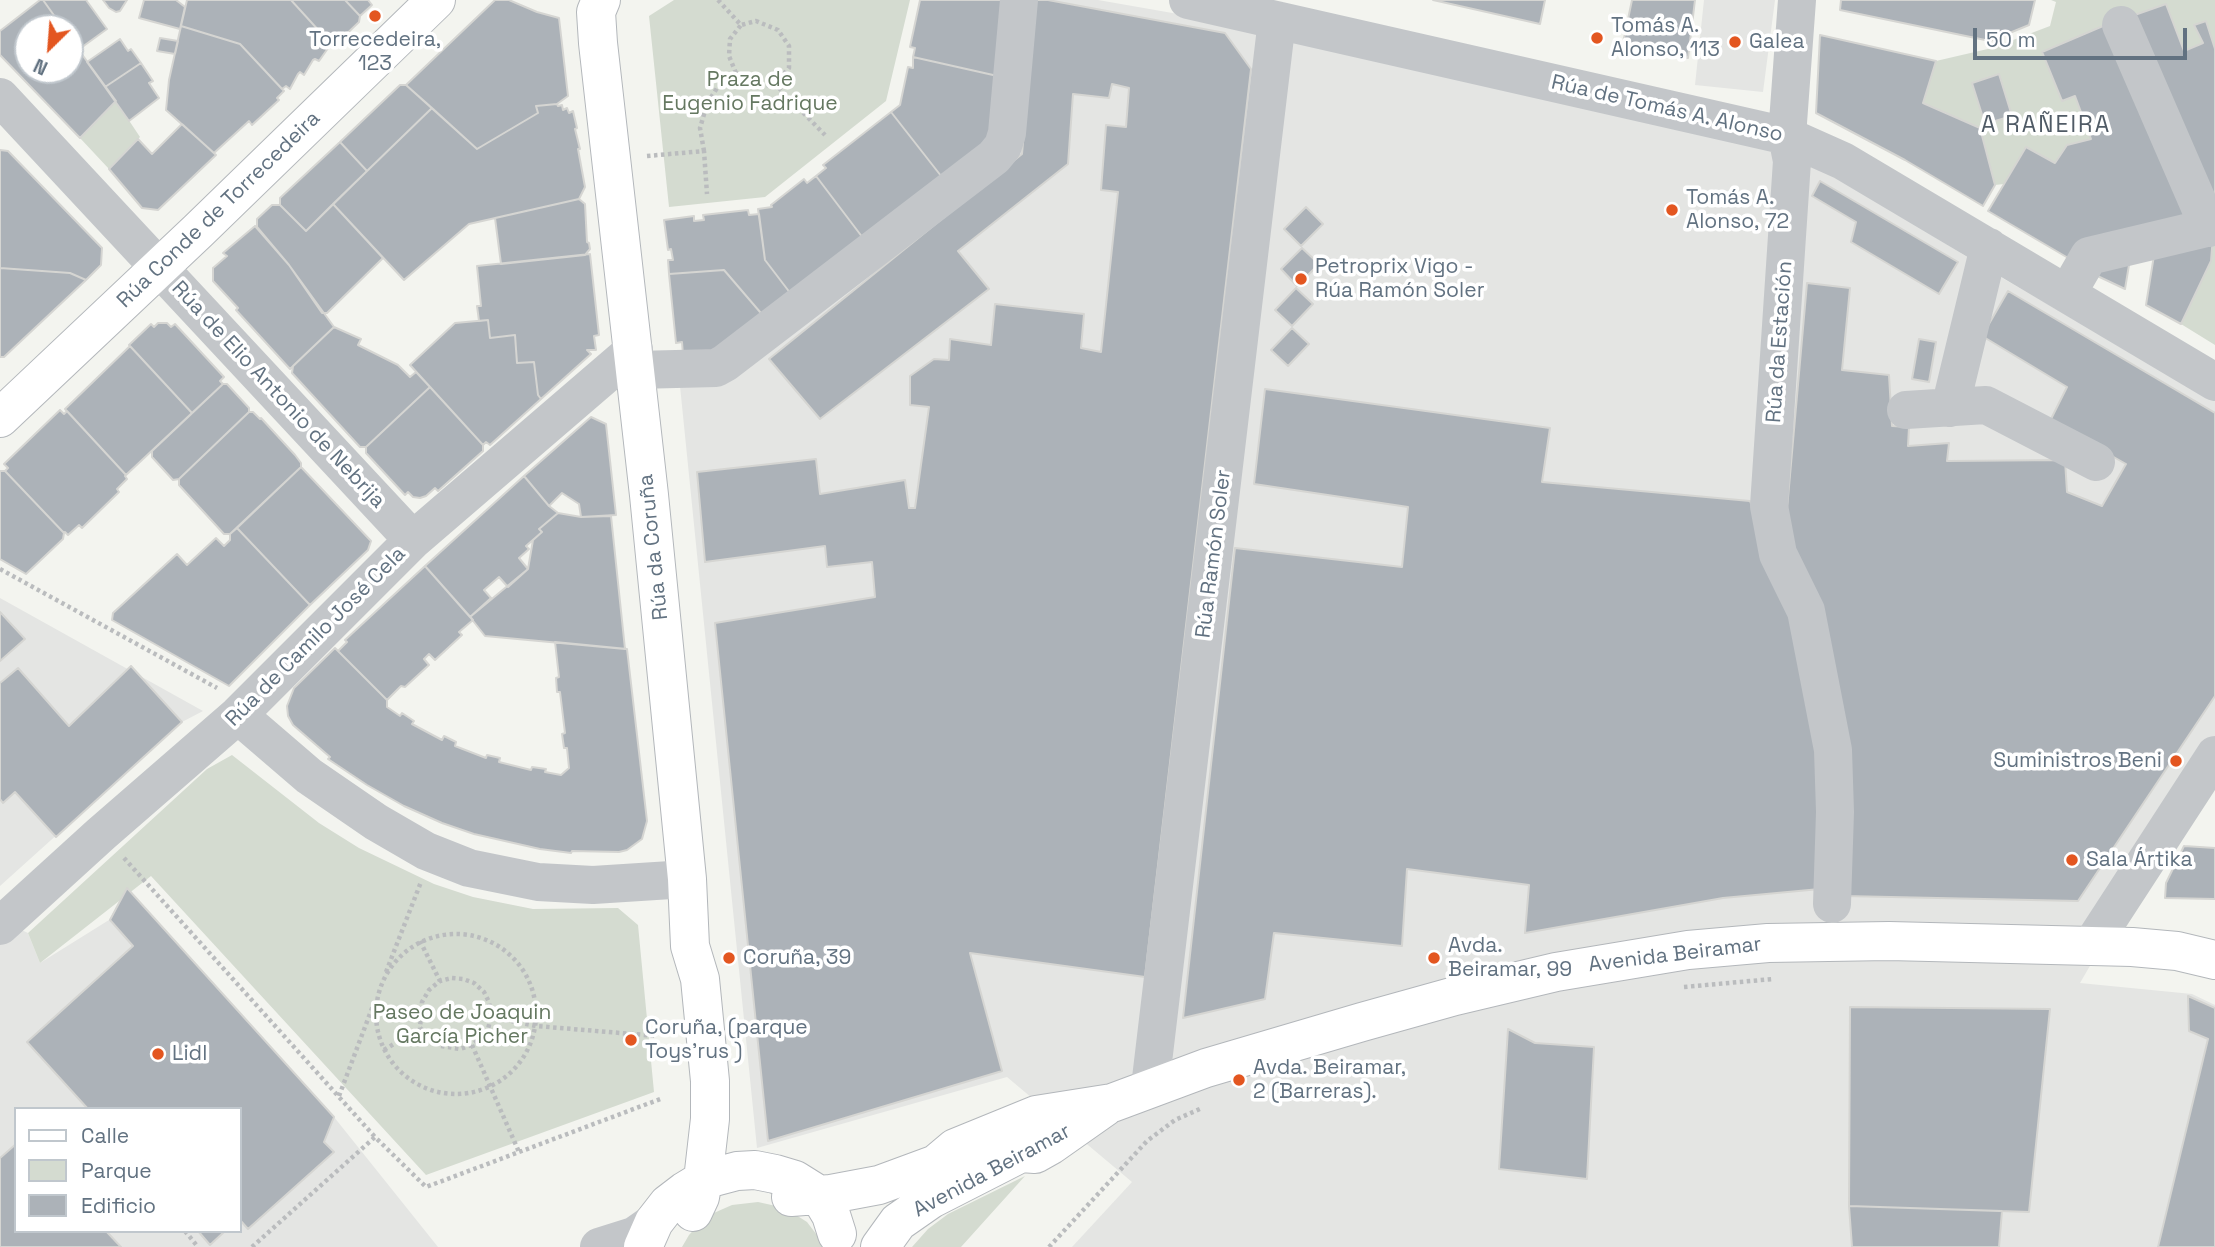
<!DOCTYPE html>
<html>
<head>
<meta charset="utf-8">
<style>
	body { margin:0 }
	#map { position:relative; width:2215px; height:1247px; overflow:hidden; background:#f3f4ef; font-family:"Space Grotesk",sans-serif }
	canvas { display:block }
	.legend { position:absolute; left:14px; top:1107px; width:228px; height:126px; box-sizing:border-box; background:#fff; border:2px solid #c0c7cd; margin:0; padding:9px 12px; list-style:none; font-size:21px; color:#627281 }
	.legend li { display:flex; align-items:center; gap:14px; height:35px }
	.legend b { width:35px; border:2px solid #c0c7cd }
	.north { position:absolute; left:14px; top:14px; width:70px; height:70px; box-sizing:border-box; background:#fff; border:2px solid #c0c7cd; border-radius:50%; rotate:205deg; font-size:19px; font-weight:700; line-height:28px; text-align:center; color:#627281 }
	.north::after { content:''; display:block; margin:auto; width:24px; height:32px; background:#e35620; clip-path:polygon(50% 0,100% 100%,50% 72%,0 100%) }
	.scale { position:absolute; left:1973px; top:28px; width:214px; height:32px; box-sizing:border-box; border:4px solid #627281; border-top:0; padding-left:9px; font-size:21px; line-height:24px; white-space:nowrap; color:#627281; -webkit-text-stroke:5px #fff; paint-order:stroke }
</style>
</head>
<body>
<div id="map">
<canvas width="2215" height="1247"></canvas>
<ul class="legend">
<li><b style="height:9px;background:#fff"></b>Calle</li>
<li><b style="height:19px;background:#d4dbd0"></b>Parque</li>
<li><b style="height:19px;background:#acb2b8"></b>Edificio</li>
</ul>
<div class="north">N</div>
<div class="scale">50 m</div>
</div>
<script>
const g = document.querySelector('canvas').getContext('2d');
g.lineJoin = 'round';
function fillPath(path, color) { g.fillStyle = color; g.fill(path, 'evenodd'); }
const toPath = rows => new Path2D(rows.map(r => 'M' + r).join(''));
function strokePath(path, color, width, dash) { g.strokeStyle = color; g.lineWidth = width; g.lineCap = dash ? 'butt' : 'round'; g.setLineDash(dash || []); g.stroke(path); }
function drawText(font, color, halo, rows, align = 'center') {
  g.font = font + ' "Space Grotesk",sans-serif'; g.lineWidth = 7; g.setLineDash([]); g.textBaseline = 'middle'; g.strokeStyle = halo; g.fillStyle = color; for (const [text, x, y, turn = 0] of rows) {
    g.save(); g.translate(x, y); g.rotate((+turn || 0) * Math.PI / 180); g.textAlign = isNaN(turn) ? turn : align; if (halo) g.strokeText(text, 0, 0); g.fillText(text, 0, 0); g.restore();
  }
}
const built = toPath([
	[1027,0,1098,0,1281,32,1789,147,1985,268,2215,401,2215,772,2116,921,2080,983,2192,994,2215,1005,2215,1247,1072,1247,1132,1182,1007,1077,757,1148,680,386],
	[1704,0,1775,0,1763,92,1695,85],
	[0,598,203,711,182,722,0,886],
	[127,888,334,1117,438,1247,0,1247,0,922,2,921,28,933,40,963,109,920],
	[16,1109,240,1109,240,1231,16,1231]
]);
const green = toPath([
	[674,0,910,0,886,101,765,197,669,207,649,16],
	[2051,0,2215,0,2215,49,2206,21,2195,25,2203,43,2184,51,2166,4,2110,23,2043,52,2062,101,2075,96,2091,139,2067,145,2055,163,2026,147,2004,184,1995,185,1980,128,1923,103,1936,61,1992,48,2050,26,2056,2],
	[116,101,140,137,109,169,80,138],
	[2215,219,2215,345,2181,324,2211,261],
	[232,755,319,823,359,848,434,884,473,897,533,909,618,908,638,925,654,1092,426,1175,151,876,40,963,28,933,207,769],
	[1025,1176,961,1247,912,1247,928,1229,948,1214],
	[758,1202,785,1208,807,1222,826,1247,682,1247,689,1235,707,1216,732,1205]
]);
const building = toPath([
	[40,0,43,0,63,28,28,28,28,70,70,70,70,38,116,101,80,138,0,55,0,31,40,0],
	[43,0,86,0,107,29,78,50,70,38,70,28,63,28,43,0],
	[103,0,127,0,120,11,116,12,109,8,103,0],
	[144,0,176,0,185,7,180,29,139,18,144,0],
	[187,0,291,0,331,44,319,61,315,59,313,60,304,75,300,72,298,74,290,89,286,86,282,89,240,44,181,26,187,0],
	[291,0,345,0,360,16,359,22,336,44,331,44,291,0],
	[345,0,368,0,372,5,360,16,345,0],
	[495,0,509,0,537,12,559,18,568,96,557,104,536,106,538,113,477,149,406,85,495,0],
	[920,0,1010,0,1002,77,913,57,915,48,910,47,920,0],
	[1036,0,1048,0,1225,33,1251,69,1145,977,970,953,1002,1071,768,1141,715,623,875,597,872,562,827,567,825,546,705,562,697,472,816,459,820,494,905,480,909,508,915,508,929,407,910,405,910,376,934,359,949,360,950,339,991,345,995,304,1084,314,1081,348,1101,352,1118,192,1101,190,1106,125,1126,127,1129,88,1112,84,1109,98,1073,94,1068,164,958,251,989,289,820,419,769,359,1022,154,1036,0],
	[1433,0,1545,0,1540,24,1433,0],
	[1632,0,1695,0,1688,58,1623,43,1632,0],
	[1841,0,2035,0,2029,25,1990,41,1840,10,1841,0],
	[2166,4,2184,51,2203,43,2194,25,2206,21,2215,49,2215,219,2126,18,2166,4],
	[2110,23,2197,220,2075,262,1988,211,2026,147,2055,163,2067,145,2091,139,2075,96,2062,101,2042,52,2110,23],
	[181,26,240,44,284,91,277,98,279,100,252,125,249,121,214,153,166,110,169,80,181,26],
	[1820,35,1936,61,1923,103,1980,128,1995,185,1983,206,1905,160,1816,113,1820,35],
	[160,38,178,41,175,54,157,51,160,38],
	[120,39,128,51,131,49,141,63,105,87,87,62,120,39],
	[913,57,1002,77,992,143,945,181,891,112,900,105,908,67,913,68,913,57],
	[141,63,153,81,149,83,159,98,129,121,105,87,141,63],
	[1999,74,2012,116,1985,124,1972,83,1999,74],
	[400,85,406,85,432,108,367,171,340,142,400,85],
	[557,104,558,106,562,105,563,110,567,108,569,113,573,111,577,128,575,129,580,149,578,149,585,187,579,199,469,224,404,280,333,204,432,108,477,149,538,113,536,106,557,104],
	[891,112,945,181,866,242,816,176,826,168,823,165,891,112],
	[182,124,216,155,158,210,142,208,109,169,138,139,152,154,182,124],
	[340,142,367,171,306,231,280,205,280,198,340,142],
	[0,150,8,151,102,248,101,265,86,280,70,273,0,268,0,150],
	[816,176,866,242,794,298,765,260,758,209,772,207,771,205,804,179,807,183,816,176],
	[1820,181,1958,262,1939,294,1851,242,1856,222,1812,196,1820,181],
	[579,199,585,204,587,242,589,243,590,249,585,255,501,264,495,218,579,199],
	[333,204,383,258,327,313,322,313,289,265,257,227,257,219,272,205,280,205,306,231,333,204],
	[1306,207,1323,224,1301,246,1284,229,1306,207],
	[748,210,749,215,759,214,765,260,794,298,766,319,724,270,669,274,668,260,673,260,671,249,668,250,664,220,694,216,694,221,704,220,703,215,748,210],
	[255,226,289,265,334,327,290,369,236,310,238,308,213,281,213,268,227,256,223,253,255,226],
	[2213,236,2211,261,2181,324,2146,305,2155,249,2213,236],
	[1302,248,1319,264,1297,286,1281,269,1302,248],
	[2131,253,2125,289,2089,272,2131,253],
	[590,254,599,335,594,336,596,350,587,350,591,354,541,399,538,395,534,362,517,363,515,335,490,338,488,320,479,321,477,306,481,306,477,266,590,254],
	[0,268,70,273,86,280,4,357,0,357,0,268],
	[724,270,766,319,727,350,683,355,682,342,676,343,669,274,724,270],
	[1807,283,1850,288,1842,370,1889,375,1892,426,1909,427,1908,446,1949,443,1947,461,2065,460,2067,492,2102,506,2126,464,2050,421,2067,387,1982,336,2008,291,2215,413,2215,696,2078,901,1844,896,1784,543,1807,283],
	[1296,288,1313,304,1292,326,1275,310,1296,288],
	[488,320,490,338,515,335,517,363,534,362,538,395,541,399,490,445,486,442,483,445,410,365,455,323,488,320],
	[158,323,167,323,171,327,175,324,224,377,220,381,223,384,192,413,129,345,151,324,154,327,158,323],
	[334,327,361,339,358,345,398,365,410,377,416,372,430,387,366,447,360,447,292,373,293,366,334,327],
	[1292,328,1309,344,1288,366,1271,350,1292,328],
	[1919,339,1936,342,1929,382,1912,379,1919,339],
	[130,346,192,413,126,475,65,409,130,346],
	[223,384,227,384,249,408,249,412,179,479,173,480,152,457,152,451,223,384],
	[430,387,483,445,483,451,438,491,435,488,426,496,420,498,413,497,408,492,405,495,366,453,366,447,430,387],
	[1265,389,1550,428,1542,482,1750,501,1791,614,1821,750,1820,889,1723,898,1525,933,1529,885,1407,869,1402,946,1274,933,1265,999,1183,1018,1235,548,1402,567,1408,507,1254,484,1265,389],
	[60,410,64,414,67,411,126,475,125,476,127,479,117,489,119,492,82,528,79,525,68,535,65,532,64,533,5,471,8,468,4,464,60,410],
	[249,412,253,412,260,419,261,418,295,455,301,463,301,467,230,534,224,534,179,485,179,479,249,412],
	[591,417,606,424,616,515,581,517,579,504,562,493,549,506,524,476,591,417],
	[301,467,371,541,368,550,310,605,237,528,301,467],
	[0,471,5,471,64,533,63,539,26,574,0,559,0,471],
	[524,476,549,506,558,513,539,529,542,532,526,546,529,549,519,558,528,569,508,587,499,577,484,590,491,598,470,617,425,566,524,476],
	[558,513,581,517,611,516,625,649,485,636,470,617,528,569,533,540,542,532,539,529,558,513],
	[237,528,310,605,229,686,112,620,113,613,177,554,187,565,216,538,224,546,230,540,230,534,237,528],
	[425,566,473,620,459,632,462,635,435,660,429,654,424,659,429,665,405,687,401,686,387,700,338,651,347,642,345,640,425,566],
	[0,612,25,639,0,661,0,612],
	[555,642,627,649,647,821,642,839,627,850,619,852,572,851,571,853,540,849,474,834,442,823,404,806,367,785,328,759,330,757,293,725,288,716,287,706,294,688,335,648,387,700,387,707,400,716,402,713,414,721,412,724,442,740,444,736,456,742,455,746,486,758,487,755,500,758,499,762,531,770,532,767,546,769,545,772,561,775,569,768,567,748,564,748,562,734,565,733,560,692,557,692,556,678,559,677,555,642],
	[131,666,182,722,56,837,15,792,3,803,0,799,0,683,18,668,69,726,131,666],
	[2184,846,2215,848,2215,899,2165,898,2166,883,2184,846],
	[127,888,334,1117,324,1142,334,1152,248,1229,240,1220,240,1109,88,1109,27,1042,133,946,110,920,127,888],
	[2188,996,2215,1008,2215,1247,2158,1247,2208,1039,2189,1031,2188,996],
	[1850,1007,2050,1009,2029,1212,1849,1206,1850,1007],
	[1508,1029,1535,1043,1594,1047,1587,1179,1499,1169,1508,1029],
	[16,1144,16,1231,106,1231,121,1247,0,1247,0,1158,16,1144],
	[1849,1206,2002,1211,1999,1247,1852,1247,1849,1206],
	[198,1231,225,1231,210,1245,198,1231]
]);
const path = toPath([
	[718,0,741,25,756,21,778,30,789,46,789,68,775,84],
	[736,73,729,56,730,39,741,25],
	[704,151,700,128,707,104,717,88,736,73,758,87,775,84,825,135],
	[647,156,704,151,707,194],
	[0,569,217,688],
	[124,858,375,1137],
	'376 1014a80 80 0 1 1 160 0a80 80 0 1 1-160 0Z',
	[420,941,440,981],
	[386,972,421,882],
	[452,978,463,979,474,983,484,992,489,1002,491,1017,488,1029,482,1037,472,1045,460,1049,441,1046,420,1028,422,1002,429,990,440,981,452,978],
	[1684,987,1773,979],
	[491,1017,536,1026,657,1036],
	[472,1045,519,1152],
	[384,1050,420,1028],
	[339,1096,374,1003],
	[185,1231,198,1247],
	[252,1247,375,1137,426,1187,663,1098],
	[1049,1247,1147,1141,1175,1120,1202,1108]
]);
const minor = toPath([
	[1188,0,1787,136,1843,161,2215,382],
	[1797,0,1787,136,1792,161,1769,506,1778,554,1806,611,1833,750,1835,812,1832,904],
	[2121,25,2209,228],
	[0,97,413,540],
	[2067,294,2089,256,2215,226],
	[636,370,716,368,725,363,994,157,1003,146,1007,133,1019,0],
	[1950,408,1989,247],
	[1906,410,1986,405,2096,462],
	[238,715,309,776,376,822,426,851,469,868,538,882,593,885,687,879],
	[0,926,101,834,238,715,413,540,634,350],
	[2091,946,2215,755],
	[1150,1087,1277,20],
	[599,1247,634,1236,654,1222]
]);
const major = toPath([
	[601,0,596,12,598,43,649,495,687,879,690,946,700,979,710,1081,710,1119,703,1180,700,1197,693,1212],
	[0,418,198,231,436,0],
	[791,1197,831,1194,879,1185,936,1164,955,1148,1036,1115,1112,1103,1206,1068,1362,1022,1455,996,1556,972,1688,950,1768,943,1889,941,2132,947,2177,951,2215,960],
	[643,1247,654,1222,668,1204,685,1191,703,1180,737,1171,755,1170,775,1174,795,1180,819,1195,831,1215,837,1234],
	[880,1247,898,1222,931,1199,1021,1153,1035,1154,1051,1145,1105,1107]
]);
const markers = [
	[375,16,7,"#e35620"],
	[1597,38,7,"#e35620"],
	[1735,42,7,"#e35620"],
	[1672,210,7,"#e35620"],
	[1301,279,7,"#e35620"],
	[2176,761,7,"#e35620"],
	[2072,860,7,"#e35620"],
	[729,958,7,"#e35620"],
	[1434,958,7,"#e35620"],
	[631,1040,7,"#e35620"],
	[158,1054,7,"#e35620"],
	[1239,1080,7,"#e35620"]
];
const poiNames = [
	["Tomás A.",1611,26],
	["Alonso, 113",1611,50],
	["Torrecedeira,",375,40,"center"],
	["123",375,64,"center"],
	["Galea",1749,42],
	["Tomás A.",1686,198],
	["Alonso, 72",1686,222],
	["Petroprix Vigo -",1315,267],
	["Rúa Ramón Soler",1315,291],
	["Suministros Beni",2162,761,"right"],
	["Sala Ártika",2086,860],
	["Avda.",1448,946],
	["Beiramar, 99",1448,970],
	["Coruña, 39",743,958],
	["Coruña, (parque",645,1028],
	["Toys'rus )",645,1052],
	["Lidl",172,1054],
	["Avda. Beiramar,",1253,1068],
	["2 (Barreras).",1253,1092]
];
const parkNames = [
	["Praza de",750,80],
	["Eugenio Fadrique",750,104],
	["Paseo de Joaquin",462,1013],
	["García Picher",462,1037]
];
const streetNames = [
	["Rúa de Tomás A. Alonso",1667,109,13],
	["Rúa Conde de Torrecedeira",219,210,-44],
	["Rúa da Estación",1780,342,-86],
	["Rúa de Elio Antonio de Nebrija",278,395,47],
	["Rúa da Coruña",654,547,-96],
	["Rúa Ramón Soler",1214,554,-83],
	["Rúa de Camilo José Cela",316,637,-45],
	["Avenida Beiramar",1675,955,-7],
	["Avenida Beiramar",992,1171,-28]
];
const neighbourhoodNames = [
	["A RAÑEIRA",2046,126]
];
fillPath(built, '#e4e5e3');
fillPath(green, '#d4dbd0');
fillPath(building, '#acb2b8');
strokePath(building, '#d5d5d2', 2);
strokePath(major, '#b3b7bb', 40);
strokePath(path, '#babcbe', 4.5, [3.5, 3.5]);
strokePath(minor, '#c3c6c9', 38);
strokePath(major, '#fff', 38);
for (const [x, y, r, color] of markers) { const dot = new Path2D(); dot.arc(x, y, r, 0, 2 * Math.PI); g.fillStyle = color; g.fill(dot); strokePath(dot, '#fff', 2.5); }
drawText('21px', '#627281', '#fff', poiNames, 'left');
drawText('21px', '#657861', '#fff', parkNames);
drawText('21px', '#627281', '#fff', streetNames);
g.letterSpacing = '2px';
drawText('23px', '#505b66', '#fff', neighbourhoodNames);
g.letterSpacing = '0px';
</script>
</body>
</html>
